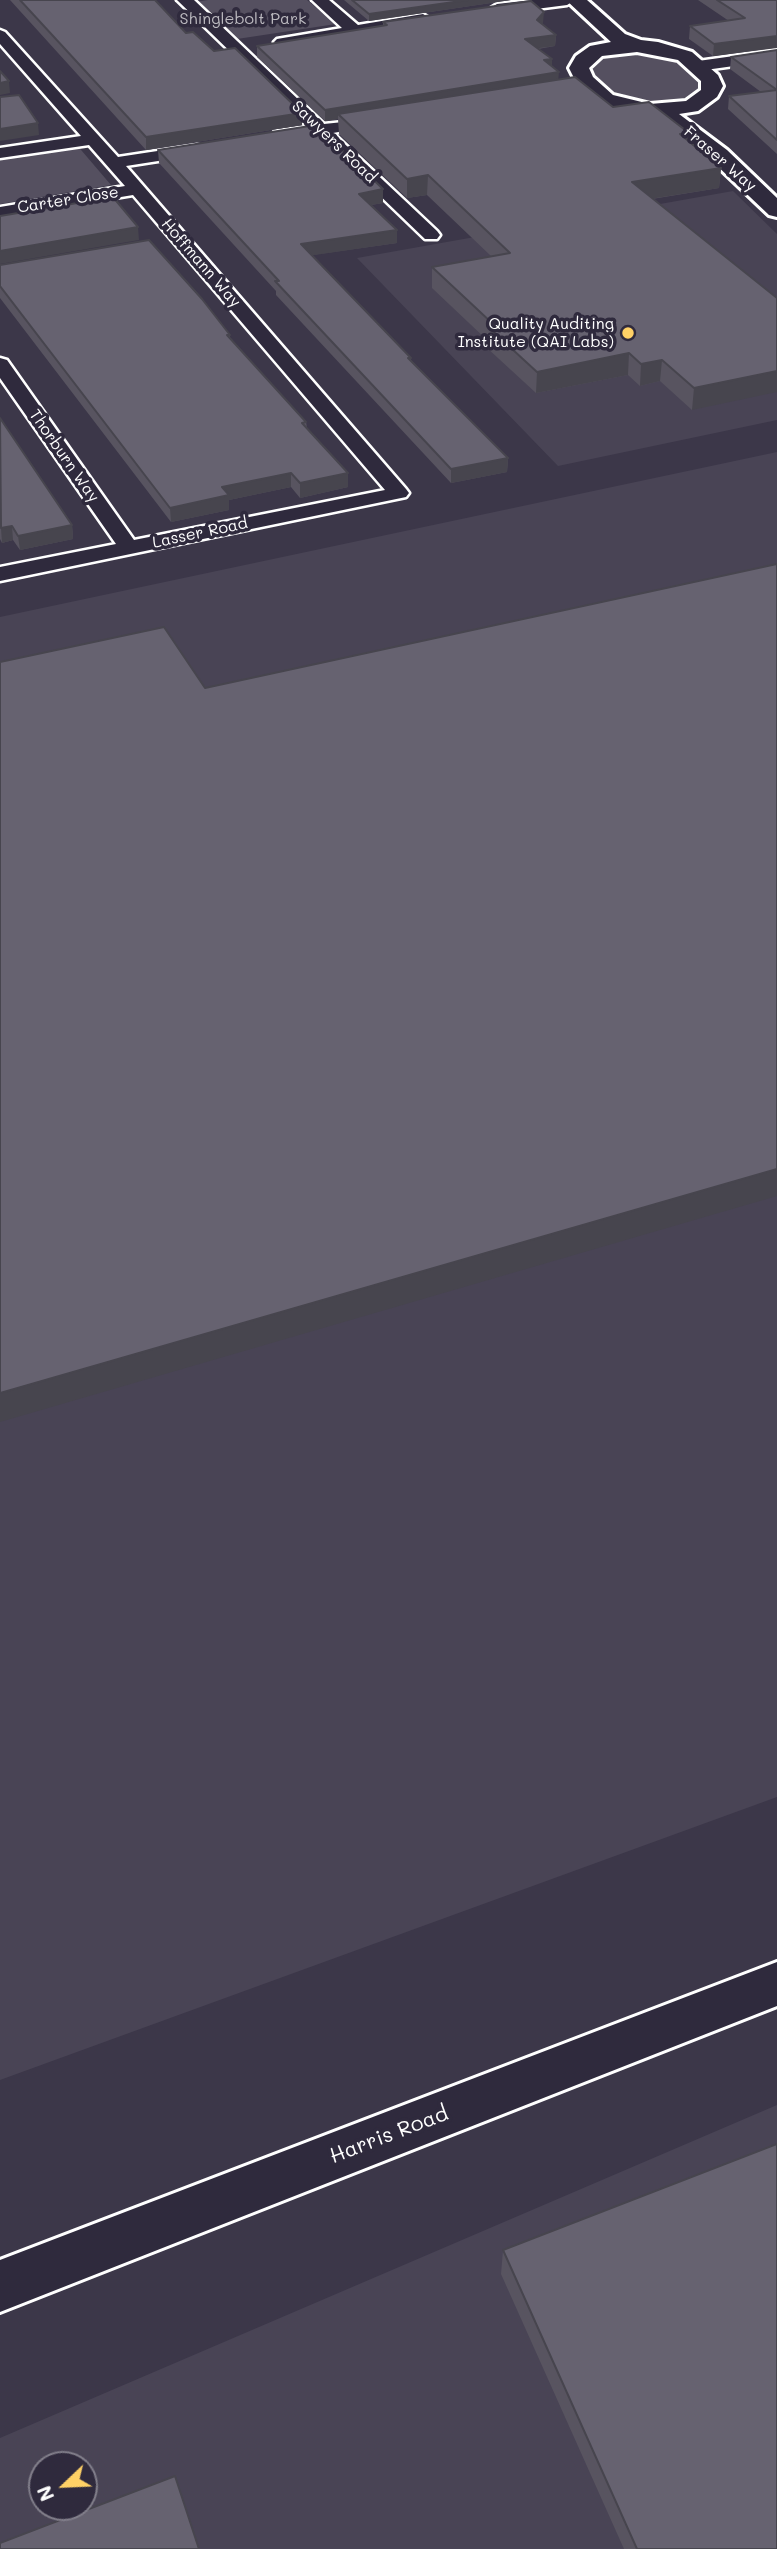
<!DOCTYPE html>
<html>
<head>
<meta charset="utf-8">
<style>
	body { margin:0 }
	#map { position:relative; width:777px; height:2549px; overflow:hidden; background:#3c3749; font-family:Mali,sans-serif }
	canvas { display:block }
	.north { position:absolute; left:28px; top:2451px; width:70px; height:70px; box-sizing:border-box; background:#2f2a3d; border:2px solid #827f8b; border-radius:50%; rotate:247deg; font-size:19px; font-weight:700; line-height:28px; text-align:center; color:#fff }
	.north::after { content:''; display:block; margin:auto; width:24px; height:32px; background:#ffd166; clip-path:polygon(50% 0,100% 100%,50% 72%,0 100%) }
</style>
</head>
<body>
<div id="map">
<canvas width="777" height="2549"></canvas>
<div class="north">N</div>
</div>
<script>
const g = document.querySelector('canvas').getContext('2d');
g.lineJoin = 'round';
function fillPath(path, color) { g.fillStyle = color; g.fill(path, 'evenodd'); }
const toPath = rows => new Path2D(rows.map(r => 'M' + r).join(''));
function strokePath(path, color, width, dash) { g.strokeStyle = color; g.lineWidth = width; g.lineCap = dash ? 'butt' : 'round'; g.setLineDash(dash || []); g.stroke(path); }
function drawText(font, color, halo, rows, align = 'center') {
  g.font = font + ' Mali,sans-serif'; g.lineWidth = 7; g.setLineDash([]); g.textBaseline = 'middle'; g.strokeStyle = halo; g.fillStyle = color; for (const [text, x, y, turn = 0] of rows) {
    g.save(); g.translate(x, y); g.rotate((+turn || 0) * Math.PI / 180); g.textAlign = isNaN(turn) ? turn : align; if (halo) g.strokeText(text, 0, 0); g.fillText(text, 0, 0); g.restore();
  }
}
const built = toPath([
	[733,191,777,234,777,420,558,466,357,258],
	[777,452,777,1797,0,2080,0,617],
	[777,2105,777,2549,0,2549,0,2438],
	[42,2465,84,2465,84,2507,42,2507]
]);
const green = toPath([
	[208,0,307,0,336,24,237,39,195,2],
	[641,51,679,60,701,81,701,89,685,99,650,104,618,98,590,71,593,60],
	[76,144,111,185,0,204,0,156]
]);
const street = toPath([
	[177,0,194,0,324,124,382,118,384,121,382,124,333,133,437,231,440,235,437,239,425,239,317,135,274,140,272,136,274,132,308,127,177,0],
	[312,0,329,0,358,25,423,14,431,19,423,24,282,47,277,45,274,42,277,39,342,28,312,0],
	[532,0,575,0,567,5,497,14,489,9,497,4,532,0],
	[0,30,5,32,118,157,197,145,203,146,205,150,203,154,126,166,406,489,409,493,406,497,0,581,0,567,116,544,0,378,0,358,7,360,134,540,385,490,133,195,0,217,0,207,125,186,89,145,0,158,0,148,81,136,0,44,0,30],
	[777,50,777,60,698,71,690,66,698,61,777,50]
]);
const secondary = toPath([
	[566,0,587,0,625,34,641,40,658,42,692,52,718,75,723,86,717,97,698,111,679,114,727,150,777,198,777,217,769,215,711,160,655,116,599,103,577,84,569,68,576,56,590,46,611,42,566,0],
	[637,52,678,60,701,81,701,90,686,101,650,104,613,95,593,77,589,68,602,56,637,52],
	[777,1962,777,2006,0,2312,0,2260,777,1962]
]);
const wall = toPath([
	[10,0,155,0,186,33,214,51,302,125,146,150],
	[344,0,511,0,369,21],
	[698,0,777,0,713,56,689,39,690,26,729,21],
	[383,22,543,23,542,24,556,35,555,46,538,49,552,66,558,80,613,107,688,141,721,168,719,188,652,199,777,298,692,410,660,381,640,386,628,375,536,393,486,347,487,340,432,288,432,267,491,256,427,195,407,198,339,134,338,119,325,121,257,57,257,46,383,26],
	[777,50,777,154,728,109,729,96,761,92,730,69,731,57],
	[158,150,383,189,383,203,371,205,397,243,312,255,411,358,411,360,508,458,507,472,451,483,276,295,276,291,159,163],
	[0,265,230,335,230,338,306,422,307,428,348,473,348,487,300,498,291,487,229,500,229,510,171,522,0,298],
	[0,418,72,525,73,539,20,550,13,540,2,543,0,539],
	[503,2250,777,2549,624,2549,501,2274]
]);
const shadedWall = toPath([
	[468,0,511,0,369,21,369,14],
	[544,12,543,23,537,31,537,20],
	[556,35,555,46,524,50,525,39],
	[777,36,777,48,713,56,714,44],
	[552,59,552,70,544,60],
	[559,72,558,83,338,114,338,119,325,121,325,110],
	[9,81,10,93,0,95,0,83],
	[302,113,302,125,146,150,146,137],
	[38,123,39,135,0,141,0,129],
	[689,133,687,152,680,134],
	[721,168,719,188,631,202,632,182],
	[428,175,427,195,407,198,407,179],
	[383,189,383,203,359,207,359,194],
	[138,227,139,240,0,264,0,251],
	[397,230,397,243,301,257,301,244],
	[629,353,628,375,536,393,537,372],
	[662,360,660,381,640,386,641,364],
	[777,371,777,392,692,410,694,388],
	[508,458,507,472,451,483,451,469],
	[291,473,291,487,229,500,229,510,171,522,170,508,222,487],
	[348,473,348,487,300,498,300,483],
	[72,525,73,539,20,550,18,536],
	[12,526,13,540,2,543,1,528],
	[777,1169,777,1196,0,1422,0,1393]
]);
const building = toPath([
	[20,0,155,0,186,33,193,32,214,51,235,48,302,113,146,137,20,0],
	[352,0,468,0,369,14,352,0],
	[717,0,777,0,777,36,714,44,690,26,745,18,717,0],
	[531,1,544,12,537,20,556,35,525,39,552,59,544,60,559,72,325,110,257,46,387,25,383,22,531,1],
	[777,50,777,140,729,96,777,90,731,57,777,50],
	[0,71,9,81,0,83,0,71],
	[575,77,613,107,649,102,689,133,680,134,721,168,632,182,777,298,777,371,694,388,662,360,641,364,629,353,537,372,487,326,493,324,432,267,510,253,428,175,407,179,338,114,575,77],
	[19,95,38,123,0,129,0,97,19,95],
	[316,125,383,189,359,194,397,230,301,244,411,358,408,358,508,458,451,469,275,281,279,281,158,150,316,125],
	[113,197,138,227,0,251,0,216,113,197],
	[149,240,202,299,230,335,227,335,306,422,302,423,348,473,300,483,291,473,222,487,229,495,170,508,0,286,0,265,149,240],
	[0,418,72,525,18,536,12,526,1,528,0,418],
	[777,564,777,1169,0,1393,0,662,164,627,205,688,777,564],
	[777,2144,777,2549,637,2549,503,2250,777,2144],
	[175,2476,199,2549,0,2549,0,2543,175,2476]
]);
const markers = [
	[628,333,7,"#ffd166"]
];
const farParknames = [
	["Shinglebolt Park",243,19]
];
const farStreetnames = [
	["Sawyers Road",334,142,44],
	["Fraser Way",720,159,41],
	["Carter Close",68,200,-9],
	["Hoffmann Way",201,263,49],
	["Thorburn Way",64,456,55],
	["Lasser Road",200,533,-12]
];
const farPoinames = [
	["Quality Auditing",614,324],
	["Institute (QAI Labs)",614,342]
];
const nearStreetnames = [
	["Harris Road",389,2135,-21]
];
fillPath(built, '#494455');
fillPath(green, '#555060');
strokePath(street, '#fff', 5);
strokePath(secondary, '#fff', 6);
fillPath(street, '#2f2a3d');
fillPath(secondary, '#2f2a3d');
fillPath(wall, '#585460');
fillPath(shadedWall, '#47454e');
fillPath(building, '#666270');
strokePath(building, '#47454e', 2);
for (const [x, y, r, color] of markers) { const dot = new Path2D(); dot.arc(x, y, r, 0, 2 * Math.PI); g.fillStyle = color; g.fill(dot); strokePath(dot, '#2f2a3d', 2.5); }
drawText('16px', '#bbb9bf', '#2f2a3d', farParknames);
drawText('16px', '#fff', '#2f2a3d', farStreetnames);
drawText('16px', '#fff', '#2f2a3d', farPoinames, 'right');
drawText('21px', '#fff', '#2f2a3d', nearStreetnames);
</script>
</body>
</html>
